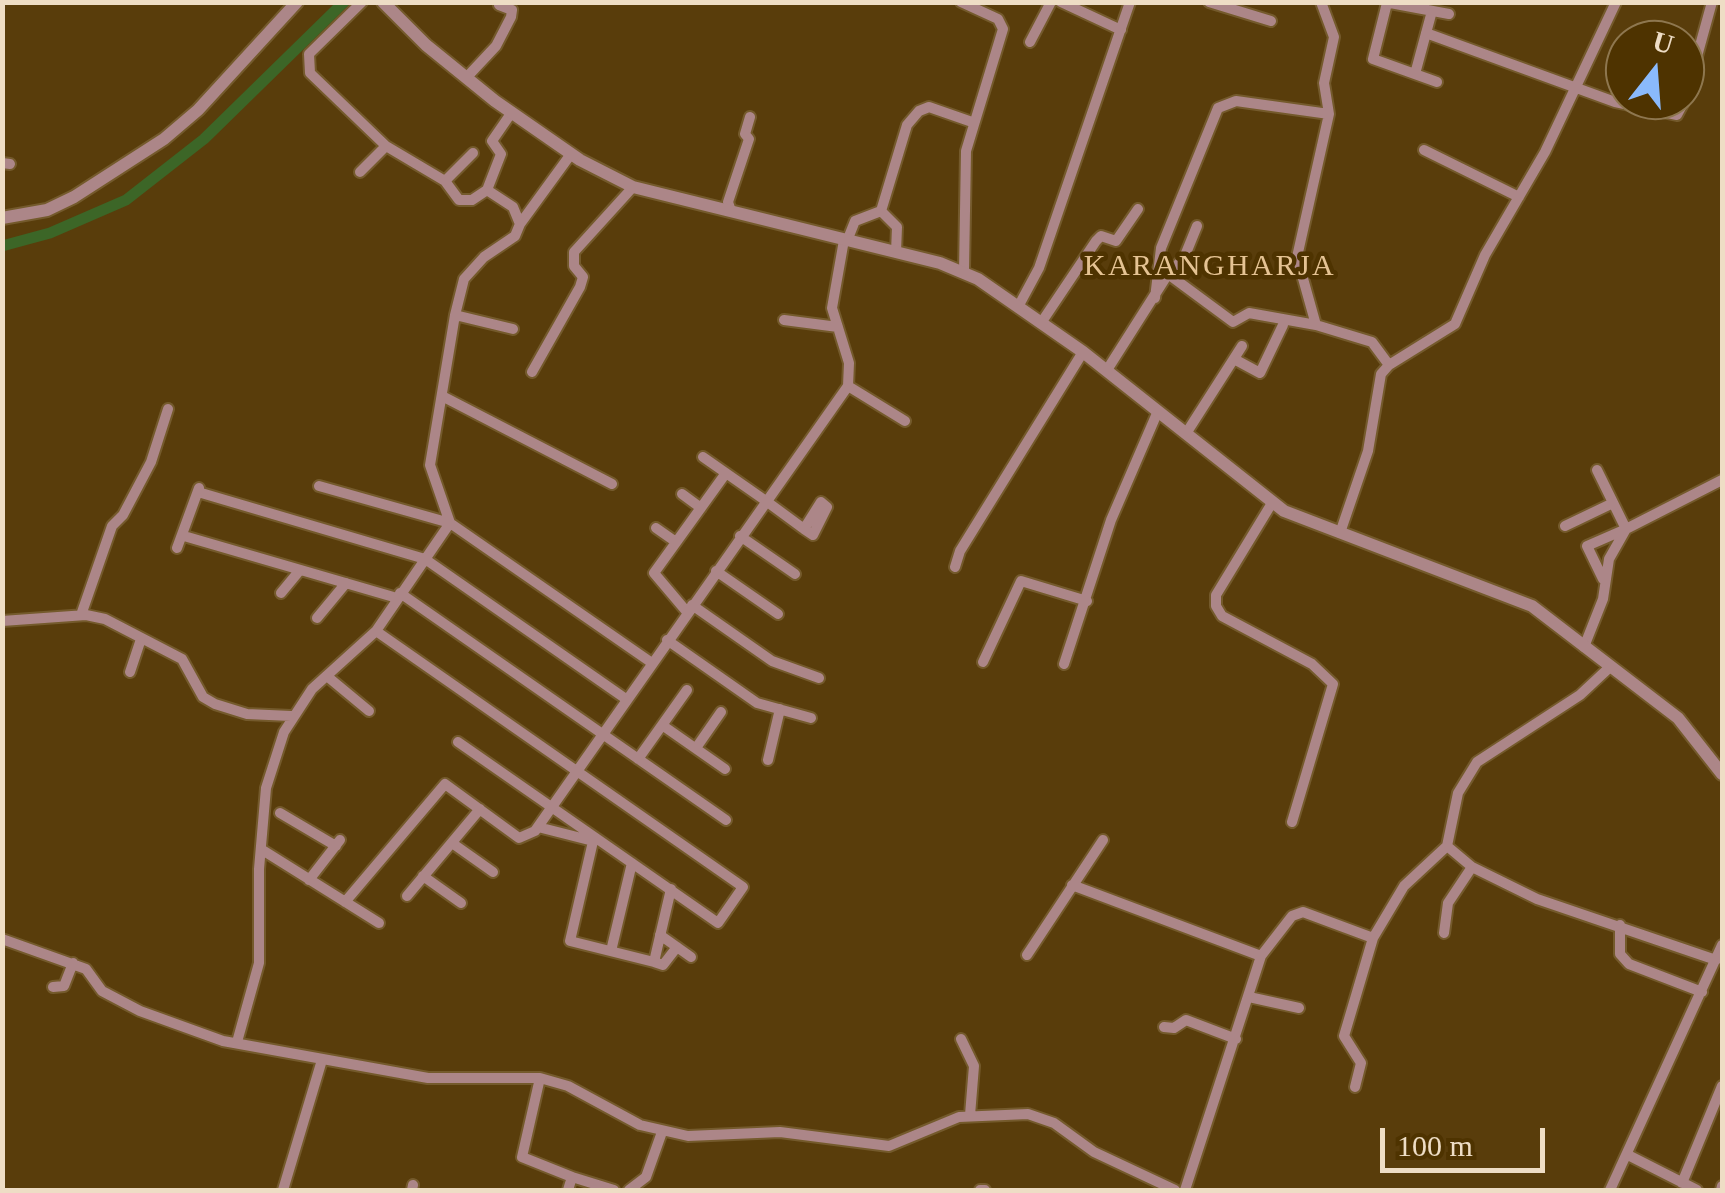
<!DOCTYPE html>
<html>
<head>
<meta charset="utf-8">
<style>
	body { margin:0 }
	#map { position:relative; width:1725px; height:1193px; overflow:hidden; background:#593d0b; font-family:"Times New Roman",serif }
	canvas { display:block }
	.frame { position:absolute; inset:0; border:5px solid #eeddc5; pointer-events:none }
	.north { position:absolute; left:1605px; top:20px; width:100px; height:100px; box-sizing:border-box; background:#4e3300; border:2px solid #8e774f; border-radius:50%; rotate:17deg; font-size:28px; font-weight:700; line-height:40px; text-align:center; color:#eeddc5 }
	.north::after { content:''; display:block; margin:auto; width:35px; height:45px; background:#8abafc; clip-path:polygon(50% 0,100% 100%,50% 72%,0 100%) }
	.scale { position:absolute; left:1380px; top:1128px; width:165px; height:45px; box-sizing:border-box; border:5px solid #eeddc5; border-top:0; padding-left:12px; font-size:30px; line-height:35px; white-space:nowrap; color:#eeddc5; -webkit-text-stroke:8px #4e3300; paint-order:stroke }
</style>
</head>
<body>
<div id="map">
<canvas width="1725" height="1193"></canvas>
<div class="frame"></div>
<div class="north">U</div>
<div class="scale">100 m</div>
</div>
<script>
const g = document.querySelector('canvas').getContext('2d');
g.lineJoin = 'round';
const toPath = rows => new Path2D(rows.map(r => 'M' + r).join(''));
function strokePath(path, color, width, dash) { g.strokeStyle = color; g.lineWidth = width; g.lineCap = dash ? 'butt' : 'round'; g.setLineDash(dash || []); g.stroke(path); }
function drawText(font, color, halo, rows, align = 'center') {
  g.font = font + ' "Times New Roman",serif'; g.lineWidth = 9; g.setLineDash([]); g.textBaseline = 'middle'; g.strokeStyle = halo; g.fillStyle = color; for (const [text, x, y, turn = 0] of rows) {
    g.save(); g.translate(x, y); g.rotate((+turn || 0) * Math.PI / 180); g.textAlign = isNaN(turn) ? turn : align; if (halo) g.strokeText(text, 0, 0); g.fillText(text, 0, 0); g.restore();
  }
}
const canal = toPath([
	[2,246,50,233,126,200,204,139,344,2]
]);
const minor = toPath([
	[362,2,309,54,310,73,386,146,445,181,459,200,472,200,487,190,501,154,492,141,512,112],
	[961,2,998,19,1003,29,966,151,964,271],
	[1061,2,1121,30],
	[1209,2,1271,21],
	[1385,2,1449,14],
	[1387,3,1373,59,1437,82],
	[1426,33,1615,102,1677,115,1685,100],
	[1030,42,1051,2],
	[1415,74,1432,11],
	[466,78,496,46,511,17,512,10,499,5],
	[1685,100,1712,2],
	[1424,150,1519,197],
	[2,163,10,164],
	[360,172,386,146],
	[445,181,473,153],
	[730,208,728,202,749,139,745,134,750,117],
	[520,224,571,154],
	[844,240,832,308,849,363,848,386,905,421],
	[847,241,855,221,881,211],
	[896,252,897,227,881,211,907,125,919,111,929,107,972,122],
	[1168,274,1233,322,1249,313,1316,325,1372,342,1389,365],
	[1155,298,1161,248,1218,108,1236,101,1329,114],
	[1018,307,1039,268,1130,2],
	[455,315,513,329],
	[784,320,838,327],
	[1041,323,1096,241,1101,236,1116,241,1138,209],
	[1316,325,1297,257,1329,114,1324,83,1334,37,1321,2],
	[1234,359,1260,373,1283,325],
	[1107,370,1168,274,1184,258,1197,226],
	[532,372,580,287,583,277,574,266,574,252,633,187],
	[442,396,612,484],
	[1187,432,1242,346],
	[703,457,766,501,804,529,813,535,827,507,821,502,804,529],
	[1597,470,1626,529,1587,546,1603,579],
	[319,486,450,523,652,663],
	[198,492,425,559,626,699],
	[682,494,701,508],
	[1272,503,1216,595,1216,606,1222,616,1312,664,1333,684,1292,822],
	[1565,526,1613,503],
	[656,528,676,542],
	[1340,533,1368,451,1381,374,1389,365,1455,324,1485,255,1545,152,1616,2],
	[184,536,397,598],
	[740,536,795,574],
	[177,548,199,488],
	[955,567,960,551,1083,352],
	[716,571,778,614],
	[281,593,300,570],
	[400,593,726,820],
	[692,605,772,661,819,678],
	[687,612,654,573,726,473],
	[81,615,112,526,123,515,151,462,168,409],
	[317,618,346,583],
	[2,621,86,615,105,619,182,659,203,697,215,704,247,714,291,716],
	[376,631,743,887,718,923,458,742],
	[667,640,757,703,811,718],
	[1584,647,1603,599,1609,559,1626,529,1722,480],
	[983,662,1021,581,1087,601],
	[1064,664,1111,520,1158,411],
	[130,672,141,639],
	[328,677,369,711],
	[662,725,725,769],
	[696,748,721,712],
	[638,759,687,690],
	[768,760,780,709],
	[280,813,336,846],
	[538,827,593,841],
	[594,837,570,941,654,962,671,889],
	[452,843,493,872],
	[1447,846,1472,867,1537,899,1716,960],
	[264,851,379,923],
	[423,876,461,903],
	[309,880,340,840],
	[1072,885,1261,956],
	[407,896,480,809],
	[345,902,445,784,519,838,535,831,848,386],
	[1620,925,1620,954,1629,964,1702,992],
	[1444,933,1448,903,1472,867],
	[660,935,691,957],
	[2,939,86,969,102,991,140,1011,223,1041,428,1078,540,1078,568,1086,640,1125,688,1136,780,1132,889,1146,959,1117,1028,1114,1054,1123,1094,1152,1175,1190],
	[611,951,632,863],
	[1027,955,1103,840],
	[654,962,663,965,677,947],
	[53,987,64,986,73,963],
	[1249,997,1299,1008],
	[1164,1027,1174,1028,1186,1020,1236,1039],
	[961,1039,974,1066,970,1115],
	[237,1042,259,963,259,869,266,788,284,732,312,689,376,631,450,523,430,465,455,315,464,279,484,257,515,236,520,224,513,207,487,190],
	[540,1078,522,1157,572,1177],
	[1355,1087,1361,1063,1344,1036,1373,938],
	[1628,1155,1697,1190],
	[1682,1183,1722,1086],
	[283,1190,322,1060],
	[412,1190,413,1185],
	[568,1190,572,1177,614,1190],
	[629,1190,646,1177,662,1132],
	[980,1190,985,1190],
	[1185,1190,1261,956,1292,916,1303,912,1373,938,1404,886,1447,846,1458,793,1477,762,1580,695,1611,666],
	[1610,1190,1722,945],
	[1721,1190,1722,1186]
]);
const tertiary = toPath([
	[383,2,426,45,495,101,580,160,633,187,940,263,978,279,1083,352,1284,511,1532,606,1678,718,1722,774],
	[2,218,47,210,74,197,164,139,198,110,297,2]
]);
const quarterNames = [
	["KARANGHARJA",1210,267]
];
strokePath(canal, '#3c6627', 11);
strokePath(minor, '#745a2c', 14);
strokePath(tertiary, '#745a2c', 16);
strokePath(minor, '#ac8688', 10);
strokePath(tertiary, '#ac8688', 12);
g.letterSpacing = '2.5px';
drawText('30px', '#e5c393', '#4e3300', quarterNames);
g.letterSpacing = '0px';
</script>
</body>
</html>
